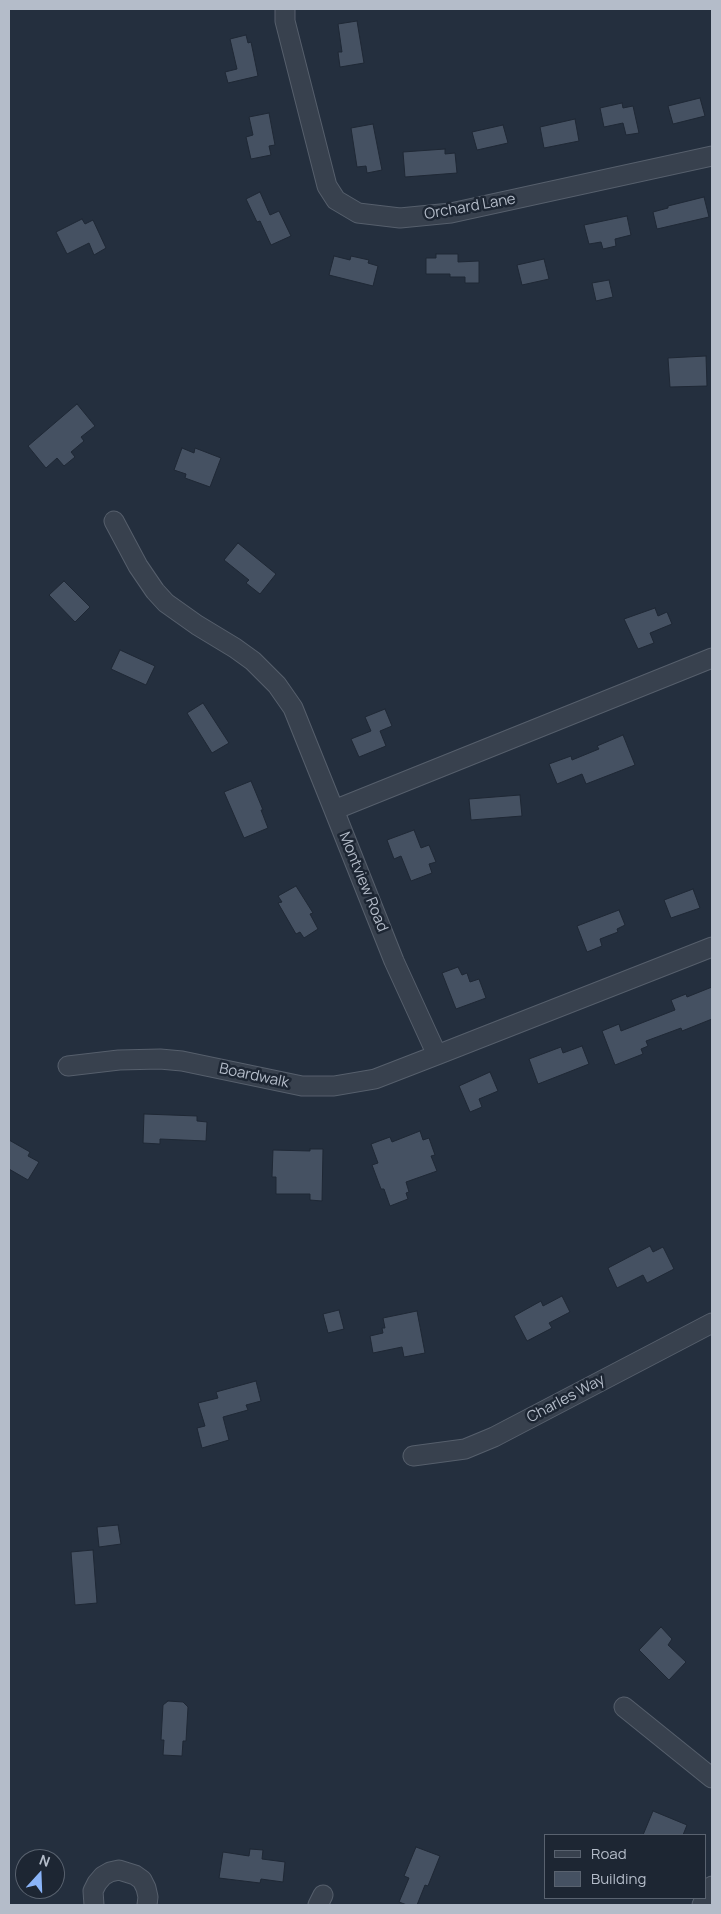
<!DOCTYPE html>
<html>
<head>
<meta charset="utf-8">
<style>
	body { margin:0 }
	#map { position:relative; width:721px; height:1914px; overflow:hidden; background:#242f3e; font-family:Manrope,sans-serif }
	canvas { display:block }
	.frame { position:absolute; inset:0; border:10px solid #b4bcc9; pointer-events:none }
	.legend { position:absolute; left:544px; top:1834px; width:162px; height:65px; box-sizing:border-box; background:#1d2633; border:1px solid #59626f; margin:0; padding:6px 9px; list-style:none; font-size:15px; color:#b4bcc9 }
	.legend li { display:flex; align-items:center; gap:10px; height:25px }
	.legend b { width:25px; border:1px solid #59626f }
	.north { position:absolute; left:15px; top:1849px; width:50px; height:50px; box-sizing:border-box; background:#1d2633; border:1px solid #59626f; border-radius:50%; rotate:20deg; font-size:14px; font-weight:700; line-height:20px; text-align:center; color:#b4bcc9 }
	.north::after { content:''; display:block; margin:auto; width:18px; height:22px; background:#8ab4f8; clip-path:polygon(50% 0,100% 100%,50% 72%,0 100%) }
</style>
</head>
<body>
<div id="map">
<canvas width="721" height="1914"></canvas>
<div class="frame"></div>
<ul class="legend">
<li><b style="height:6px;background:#38414e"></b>Road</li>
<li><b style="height:14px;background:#455162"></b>Building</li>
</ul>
<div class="north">N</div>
</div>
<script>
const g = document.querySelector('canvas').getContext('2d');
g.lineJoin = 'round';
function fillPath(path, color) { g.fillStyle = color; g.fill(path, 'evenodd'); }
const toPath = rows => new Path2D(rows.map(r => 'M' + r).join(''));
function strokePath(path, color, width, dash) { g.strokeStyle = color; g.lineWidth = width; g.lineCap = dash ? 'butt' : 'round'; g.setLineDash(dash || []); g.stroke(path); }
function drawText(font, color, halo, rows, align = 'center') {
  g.font = font + ' Manrope,sans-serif'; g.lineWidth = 5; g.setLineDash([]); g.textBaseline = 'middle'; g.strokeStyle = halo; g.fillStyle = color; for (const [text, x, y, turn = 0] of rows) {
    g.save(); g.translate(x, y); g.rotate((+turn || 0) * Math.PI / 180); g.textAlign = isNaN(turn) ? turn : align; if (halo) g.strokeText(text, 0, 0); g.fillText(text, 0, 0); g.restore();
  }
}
const building = toPath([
	[357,21,364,63,340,67,338,52,342,52,338,24,357,21],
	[246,35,248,43,251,42,258,76,228,83,225,72,237,69,230,39,246,35],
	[700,98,705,116,673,124,668,106,700,98],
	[622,103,623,108,633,106,639,133,626,135,623,123,604,127,600,108,622,103],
	[269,113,275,145,269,146,271,155,251,159,246,137,253,135,249,117,269,113],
	[575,119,579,141,544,148,540,127,575,119],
	[373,124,382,170,367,173,366,166,357,167,351,128,373,124],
	[503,125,508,143,477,150,472,132,503,125],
	[445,149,445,154,455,153,457,173,405,177,403,152,445,149],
	[260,192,270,215,279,211,291,236,271,245,260,221,257,222,246,199,260,192],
	[704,197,709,217,657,229,653,212,668,208,668,206,704,197],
	[627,216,631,235,615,239,616,246,603,249,601,242,589,244,584,225,627,216],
	[82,219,85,224,93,220,106,248,94,255,89,243,67,254,56,232,82,219],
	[436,254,458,254,458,262,479,261,479,283,465,283,465,277,450,277,450,274,426,274,426,258,436,258,436,254],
	[334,256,350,260,351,256,369,260,368,263,378,266,373,286,329,275,334,256],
	[544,259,549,279,522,285,517,265,544,259],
	[609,280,613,297,596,301,592,283,609,280],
	[706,356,707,386,670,387,668,358,706,356],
	[77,404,95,426,81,437,84,441,71,452,75,457,64,466,57,458,46,468,28,446,77,404],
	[182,448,194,453,195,448,221,458,210,487,185,478,186,474,174,470,182,448],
	[238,543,276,574,260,594,246,583,249,580,224,560,238,543],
	[64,581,90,607,75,622,49,595,64,581],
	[655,608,658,616,667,612,672,624,650,633,654,643,638,649,624,619,655,608],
	[120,650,155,666,146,685,111,669,120,650],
	[203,703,229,743,212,753,187,713,203,703],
	[385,709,392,726,380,731,386,746,359,757,351,739,371,731,365,717,385,709],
	[623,735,635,765,586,784,582,774,557,784,549,764,571,756,572,760,599,749,597,746,623,735],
	[251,781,263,810,261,810,268,828,244,838,224,792,251,781],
	[520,795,522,816,471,820,469,799,520,795],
	[414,830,421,848,429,845,436,862,429,864,432,873,411,881,401,856,394,859,387,840,414,830],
	[296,886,313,913,310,914,318,929,304,938,300,932,296,934,278,903,282,902,278,896,296,886],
	[693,889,700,908,671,918,664,900,693,889],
	[619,910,625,925,617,929,618,932,600,939,602,946,587,952,577,926,619,910],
	[458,967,462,975,467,973,470,982,479,979,486,998,456,1009,442,973,458,967],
	[712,987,712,1019,682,1031,681,1028,646,1041,648,1046,641,1049,643,1054,615,1065,602,1031,619,1024,621,1031,675,1010,671,1000,686,994,687,997,712,987],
	[582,1046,589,1064,538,1084,529,1059,561,1047,563,1053,582,1046],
	[490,1072,498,1091,479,1099,482,1107,470,1112,459,1086,490,1072],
	[144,1114,197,1116,197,1121,207,1122,206,1141,160,1139,160,1144,143,1143,144,1114],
	[420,1131,423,1140,429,1138,435,1155,431,1156,437,1171,406,1182,409,1192,406,1193,408,1199,390,1206,384,1189,381,1189,372,1165,378,1163,371,1144,390,1137,392,1142,420,1131],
	[9,1140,30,1152,28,1156,39,1162,28,1180,9,1169,9,1140],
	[310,1149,323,1149,322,1201,310,1200,310,1194,276,1194,276,1177,272,1177,273,1150,310,1151,310,1149],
	[650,1246,653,1252,663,1247,674,1269,647,1283,643,1275,617,1288,608,1268,650,1246],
	[562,1296,570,1312,549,1323,552,1328,527,1341,514,1316,541,1301,543,1306,562,1296],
	[339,1310,344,1329,328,1333,323,1314,339,1310],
	[417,1311,425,1353,404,1357,402,1347,373,1353,370,1336,383,1333,382,1328,385,1328,383,1318,417,1311],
	[256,1381,261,1401,246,1405,248,1410,223,1417,229,1440,202,1448,197,1428,205,1426,198,1403,218,1398,216,1392,256,1381],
	[118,1525,121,1544,99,1547,97,1527,118,1525],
	[93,1550,97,1603,75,1605,71,1552,93,1550],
	[661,1627,672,1639,668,1645,686,1662,669,1680,639,1650,661,1627],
	[168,1701,183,1702,188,1707,186,1741,183,1741,182,1756,163,1755,164,1740,161,1740,163,1705,168,1701],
	[653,1811,687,1825,683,1835,643,1835,653,1811],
	[416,1847,440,1856,428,1886,425,1885,417,1905,407,1905,399,1902,409,1878,404,1876,416,1847],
	[250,1849,263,1850,262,1859,285,1862,283,1882,261,1879,260,1883,219,1878,223,1852,249,1856,250,1849]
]);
const street = toPath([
	[285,9,285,21,327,186,336,200,358,213,400,218,451,213,712,156],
	[114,521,138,566,155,591,166,603,197,625,235,648,253,661,277,685,293,708,334,810],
	[712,658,334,810,394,961,437,1055,712,947],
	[68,1066,119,1060,160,1059,182,1061,302,1086,334,1086,375,1079,437,1055],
	[413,1456,465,1449,494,1437,712,1323],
	[624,1707,712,1778],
	[94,1905,93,1891,97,1883,103,1876,110,1872,119,1870,135,1875,142,1880,146,1888,148,1897,147,1905],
	[318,1905,323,1895],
	[702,1905,712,1886]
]);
const streetNames = [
	["Orchard Lane",470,207,-10],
	["Montview Road",363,882,68],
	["Boardwalk",254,1076,12],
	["Charles Way",566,1399,-28]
];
fillPath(building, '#455162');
strokePath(building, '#1f2835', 1);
strokePath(street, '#565f6c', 21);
strokePath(street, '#38414e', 19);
drawText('15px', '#b4bcc9', '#1d2633', streetNames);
</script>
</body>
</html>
